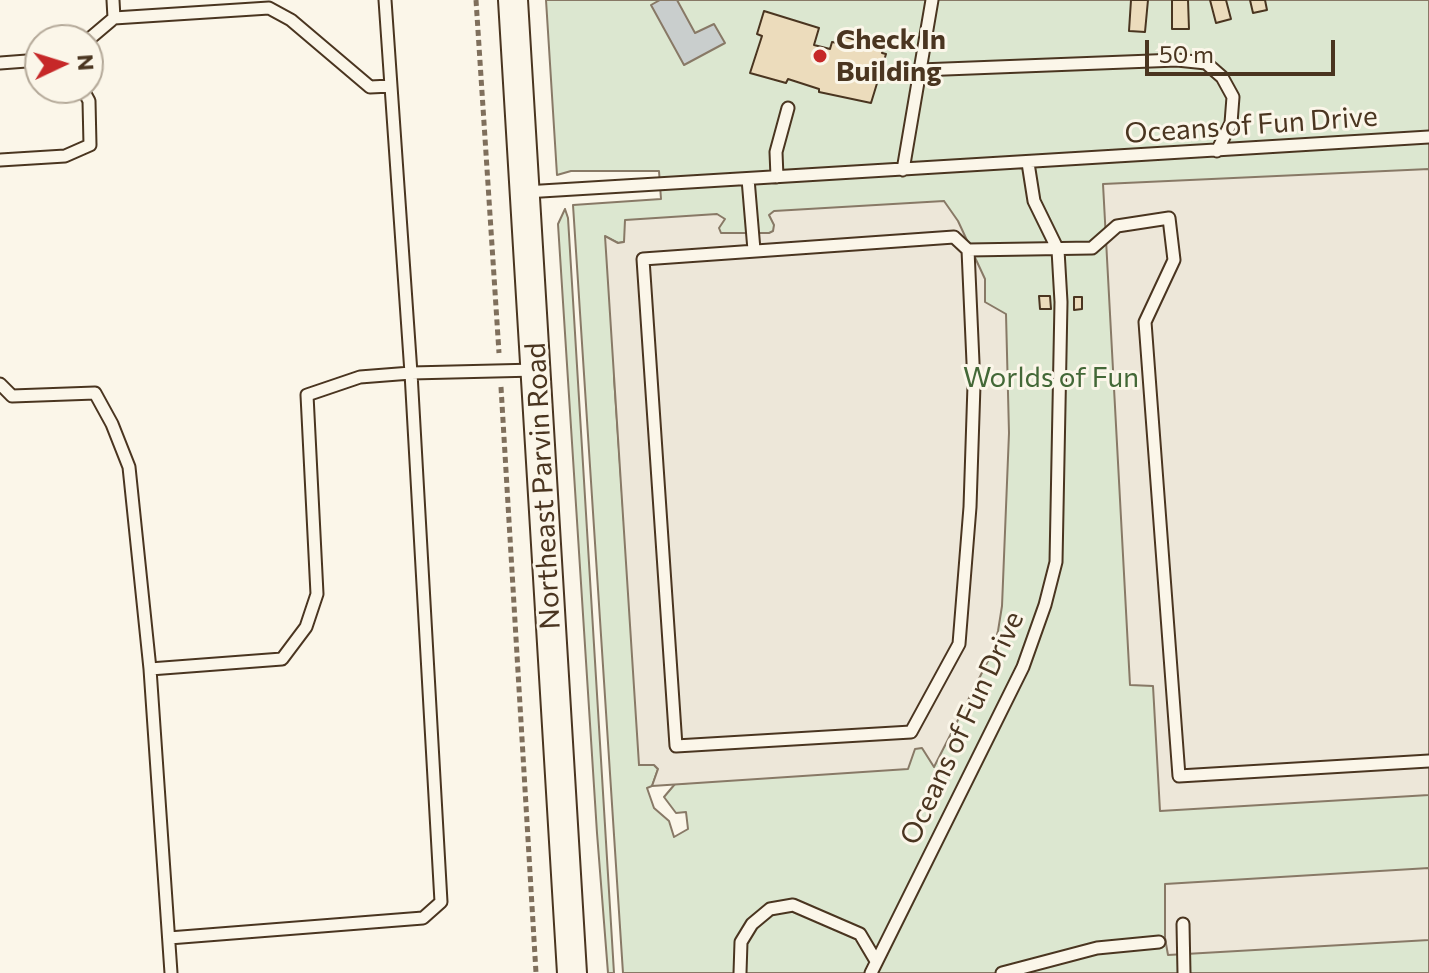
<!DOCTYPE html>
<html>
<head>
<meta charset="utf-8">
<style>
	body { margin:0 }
	#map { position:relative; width:1429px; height:973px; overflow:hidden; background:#fbf6e9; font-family:Commissioner,sans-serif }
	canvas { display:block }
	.north { position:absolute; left:24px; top:24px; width:80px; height:80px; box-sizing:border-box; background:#fbf6e9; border:2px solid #b4a999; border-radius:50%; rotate:86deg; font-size:22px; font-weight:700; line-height:32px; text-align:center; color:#4a3520 }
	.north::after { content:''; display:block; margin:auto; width:28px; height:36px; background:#c62828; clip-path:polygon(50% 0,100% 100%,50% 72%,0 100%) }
	.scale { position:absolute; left:1145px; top:40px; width:190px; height:36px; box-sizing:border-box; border:4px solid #4a3520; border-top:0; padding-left:10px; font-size:24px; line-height:28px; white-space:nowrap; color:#4a3520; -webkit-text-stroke:6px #fbf6e9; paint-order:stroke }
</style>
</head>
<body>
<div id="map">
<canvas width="1429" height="973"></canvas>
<div class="north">N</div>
<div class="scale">50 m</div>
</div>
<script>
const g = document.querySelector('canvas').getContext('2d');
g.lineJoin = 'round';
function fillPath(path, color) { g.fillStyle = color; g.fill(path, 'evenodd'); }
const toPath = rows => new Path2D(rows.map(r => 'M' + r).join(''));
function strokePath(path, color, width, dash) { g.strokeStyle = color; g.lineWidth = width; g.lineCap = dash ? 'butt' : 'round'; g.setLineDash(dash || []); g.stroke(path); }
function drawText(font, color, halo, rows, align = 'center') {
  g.font = font + ' Commissioner,sans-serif'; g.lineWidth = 6; g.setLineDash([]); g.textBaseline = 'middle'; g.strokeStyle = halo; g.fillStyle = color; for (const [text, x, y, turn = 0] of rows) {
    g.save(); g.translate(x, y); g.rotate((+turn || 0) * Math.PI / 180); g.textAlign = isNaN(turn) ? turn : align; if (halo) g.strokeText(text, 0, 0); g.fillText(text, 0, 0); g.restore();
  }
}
const green = toPath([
	[546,0,1429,0,1429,973,623,973,573,205,661,199,659,171,571,171,557,175,546,0],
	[606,237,618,243,624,242,701,782,675,784,664,797,676,813,686,812,688,829,674,837,669,821,654,808,647,788,652,786,658,769,654,765,639,765,640,528,624,522,614,377,631,365,606,237],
	[565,209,568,218,614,973,608,973,597,833,558,224,565,209]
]);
const parking = toPath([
	[1429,169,1429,795,1160,811,1153,686,1130,685,1103,184,1429,169],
	[944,201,958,221,985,279,985,302,1006,314,1009,433,1002,606,998,631,991,655,934,767,922,748,915,749,908,769,652,786,658,769,654,765,639,765,605,236,618,243,624,242,625,220,717,214,725,219,719,228,721,233,769,233,773,231,774,225,769,215,774,211,944,201],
	[1429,868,1429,940,1168,955,1165,938,1165,884,1429,868]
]);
const water = toPath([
	[660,0,677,0,695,33,714,24,725,43,684,65,651,5,660,0]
]);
const building = toPath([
	[1131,0,1148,0,1145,32,1129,31,1131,0],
	[1172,0,1188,0,1189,29,1172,29,1172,0],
	[1210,0,1226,0,1231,19,1216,23,1210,0],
	[1250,0,1265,0,1267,10,1253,13,1250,0],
	[764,11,819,28,814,45,830,49,832,42,837,43,840,35,883,49,882,53,886,54,871,103,819,92,819,89,788,79,786,83,750,73,762,36,757,34,764,11],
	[1039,296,1050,296,1051,309,1040,309,1039,296],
	[1074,297,1082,297,1082,309,1074,310,1074,297]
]);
const path = toPath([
	[476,0,499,353],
	[501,387,536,973]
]);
const service = toPath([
	[114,18,269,8,291,20,370,87,391,86],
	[88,40,114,18,113,0],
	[0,63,40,60],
	[920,70,1177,60,1206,63,1222,77,1233,97,1231,123,1217,151],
	[0,160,65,156,90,145,89,101,82,88],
	[903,170,932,0],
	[777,177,776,152,788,108],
	[748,179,754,250],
	[525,192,1429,137],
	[954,237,968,250,974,385,970,507,959,644,911,732,676,746,643,259,954,237],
	[968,250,1092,248,1117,226,1169,218,1174,260,1145,322,1179,776,1429,761],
	[0,384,12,396,95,393,112,424,129,467,150,669],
	[1183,924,1184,973],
	[169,938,423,918,441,902,411,373,385,0],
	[171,973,150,669,282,659,306,627,317,594,307,395,360,377,411,373,536,370],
	[740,973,741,942,752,924,770,909,793,905,860,934,876,961],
	[871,973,1023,667,1045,605,1056,562,1061,302,1058,250,1034,201,1028,163],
	[1002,973,1097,948,1159,942]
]);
const tertiary = toPath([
	[513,0,572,973]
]);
const markers = [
	[820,56,8,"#c62828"]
];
const poiNames = [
	["Check In",836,40],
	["Building",836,72]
];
const streetNames = [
	["Oceans of Fun Drive",1251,125,-4],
	["Northeast Parvin Road",543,486,-93],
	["Oceans of Fun Drive",962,728,-65]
];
const parkNames = [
	["Worlds of Fun",1051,378]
];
fillPath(green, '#dce7d0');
strokePath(green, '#887966', 2);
fillPath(parking, '#ede7d9');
strokePath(parking, '#887966', 2);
fillPath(water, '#c9cecd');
strokePath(water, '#887966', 2);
fillPath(building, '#ecdcbc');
strokePath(building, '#4a3520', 2);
strokePath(service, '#4a3520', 15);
strokePath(tertiary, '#4a3520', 32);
strokePath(path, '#7f6f5c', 5, [6, 4]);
strokePath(service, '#fbf6e9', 11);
strokePath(tertiary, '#fbf6e9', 28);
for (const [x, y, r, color] of markers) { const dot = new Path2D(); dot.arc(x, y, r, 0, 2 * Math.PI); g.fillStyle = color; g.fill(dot); strokePath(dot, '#fbf6e9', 3); }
drawText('bold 28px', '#4a3520', '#fbf6e9', poiNames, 'left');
drawText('28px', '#4a3520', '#fbf6e9', streetNames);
drawText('28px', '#436837', '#fbf6e9', parkNames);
</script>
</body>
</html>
